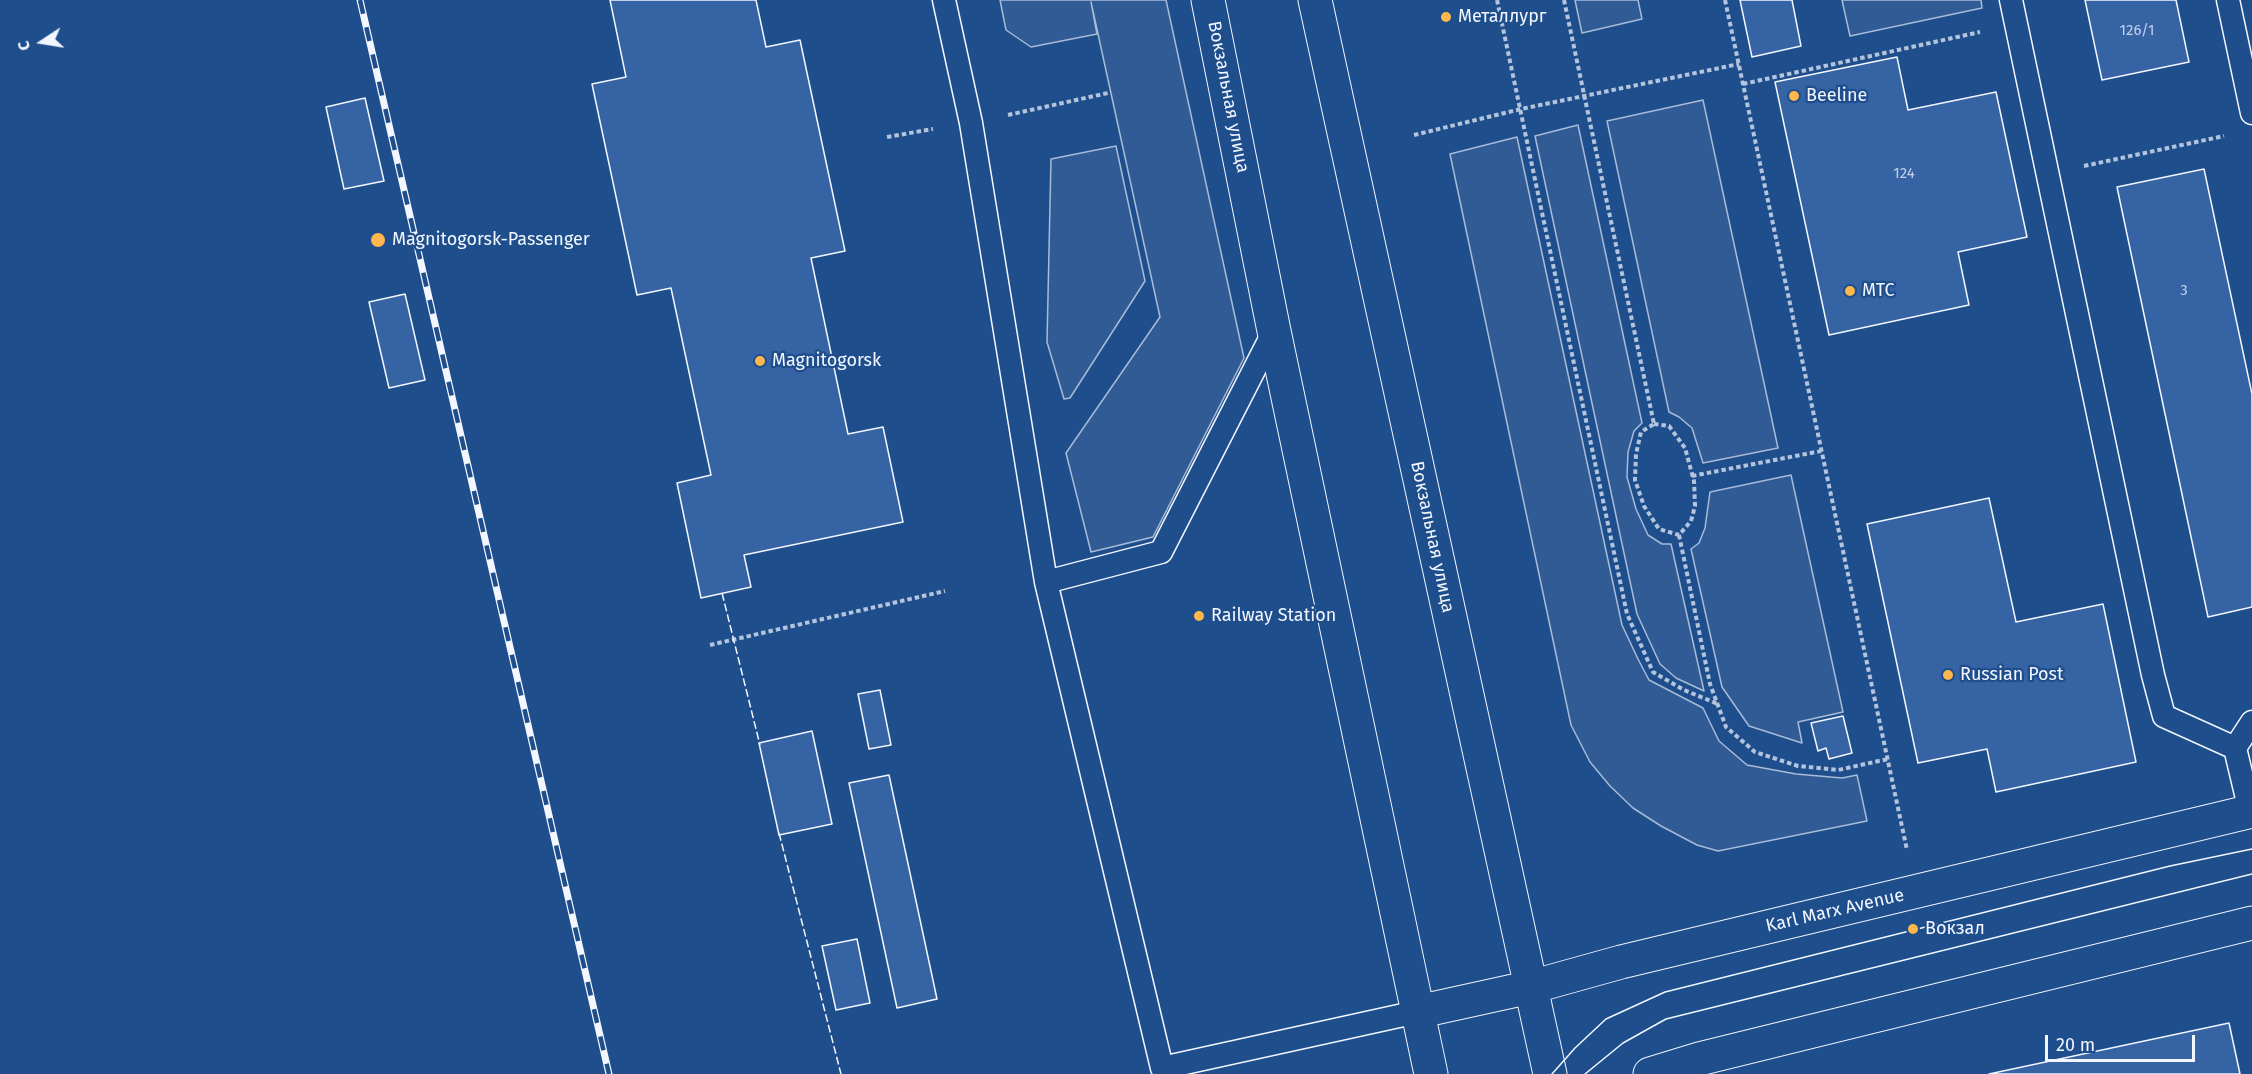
<!DOCTYPE html>
<html>
<head>
<meta charset="utf-8">
<style>
	body { margin:0 }
	#map { position:relative; width:2252px; height:1074px; overflow:hidden; background:#1f4e8c; font-family:"Fira Sans",sans-serif }
	canvas { display:block }
	.north { position:absolute; left:12px; top:12px; width:60px; height:60px; -webkit-text-stroke:4px #1f4e8c; paint-order:stroke; rotate:258deg; font-size:16px; font-weight:700; line-height:24px; text-align:center; color:#f2f6ff }
	.north::after { content:''; display:block; margin:auto; width:21px; height:27px; background:#f2f6ff; clip-path:polygon(50% 0,100% 100%,50% 72%,0 100%) }
	.scale { position:absolute; left:2045px; top:1035px; width:150px; height:27px; box-sizing:border-box; border:3px solid #f2f6ff; border-top:0; padding-left:8px; font-size:18px; line-height:21px; white-space:nowrap; color:#f2f6ff; -webkit-text-stroke:4px #1f4e8c; paint-order:stroke }
</style>
</head>
<body>
<div id="map">
<canvas width="2252" height="1074"></canvas>
<div class="north">С</div>
<div class="scale">20 m</div>
</div>
<script>
const g = document.querySelector('canvas').getContext('2d');
g.lineJoin = 'round';
function fillPath(path, color) { g.fillStyle = color; g.fill(path, 'evenodd'); }
const toPath = rows => new Path2D(rows.map(r => 'M' + r).join(''));
function strokePath(path, color, width, dash) { g.strokeStyle = color; g.lineWidth = width; g.lineCap = dash ? 'butt' : 'round'; g.setLineDash(dash || []); g.stroke(path); }
function drawText(font, color, halo, rows, align = 'center') {
  g.font = font + ' "Fira Sans",sans-serif'; g.lineWidth = 4.5; g.setLineDash([]); g.textBaseline = 'middle'; g.strokeStyle = halo; g.fillStyle = color; for (const [text, x, y, turn = 0] of rows) {
    g.save(); g.translate(x, y); g.rotate((+turn || 0) * Math.PI / 180); g.textAlign = isNaN(turn) ? turn : align; if (halo) g.strokeText(text, 0, 0); g.fillText(text, 0, 0); g.restore();
  }
}
const built = toPath([
	[1000,0,1166,0,1244,358,1153,537,1091,552,1066,453,1160,317,1091,2,1097,34,1031,47,1006,30,1000,0],
	[1575,0,1638,0,1642,19,1582,33,1575,0],
	[1842,0,1981,0,1982,8,1850,36,1842,0],
	[1703,100,1778,448,1703,463,1692,428,1679,417,1669,412,1607,121,1703,100],
	[1578,125,1642,423,1634,431,1628,452,1627,477,1636,509,1648,535,1662,544,1671,544,1704,691,1676,678,1660,664,1637,614,1535,136,1578,125],
	[1517,137,1622,625,1638,659,1649,680,1703,708,1719,741,1747,765,1796,774,1842,778,1857,775,1867,821,1718,851,1697,845,1661,826,1633,808,1610,786,1590,762,1571,725,1450,154,1517,137],
	[1116,146,1145,281,1070,398,1064,399,1047,342,1051,159,1116,146],
	[1791,475,1843,712,1798,722,1802,743,1749,726,1722,687,1691,549,1699,543,1705,528,1710,492,1791,475]
]);
const building = toPath([
	[610,0,756,0,766,47,800,40,845,251,811,258,848,434,883,427,903,522,744,555,751,587,701,598,677,483,711,475,671,288,637,295,592,84,626,77,610,0],
	[1740,0,1792,0,1801,46,1752,57,1740,0],
	[2085,0,2176,0,2189,62,2102,80,2085,0],
	[1897,57,1908,110,1996,92,2027,237,1958,252,1969,305,1829,335,1775,82,1897,57],
	[365,98,384,181,344,189,326,107,365,98],
	[2204,169,2252,394,2252,607,2208,617,2117,187,2204,169],
	[405,294,425,380,389,388,369,302,405,294],
	[1989,498,2016,622,2103,604,2136,762,1996,792,1987,749,1918,763,1867,524,1989,498],
	[880,690,891,745,869,749,858,694,880,690],
	[1843,716,1852,753,1829,759,1826,748,1818,751,1811,723,1843,716],
	[812,731,832,824,779,835,759,743,812,731],
	[889,775,937,999,897,1008,849,783,889,775],
	[857,939,870,1003,836,1010,822,946,857,939],
	[2229,1023,2240,1074,1989,1074,2229,1023]
]);
const path = toPath([
	[1497,0,1627,614,1653,672,1684,690,1718,704],
	[1564,0,1654,424],
	[1725,0,1907,850],
	[1743,84,1980,32],
	[1008,115,1108,93],
	[1414,135,1521,109,1739,64],
	[887,137,933,129],
	[2084,166,2224,136],
	[1654,424,1669,426,1685,448,1694,481,1695,506,1691,521,1679,535,1659,529,1644,506,1635,480,1636,454,1641,432,1654,424],
	[1692,476,1821,451],
	[1679,535,1710,684,1726,727,1755,752,1798,766,1838,770,1888,759],
	[710,645,945,591]
]);
const service = toPath([
	[944,0,971,123,1046,582],
	[2011,0,2153,675,2164,716,2235,748,2250,811],
	[2228,0,2252,113],
	[1274,331,1161,552,1046,582,1162,1068,1417,1012],
	[2235,748,2252,722]
]);
const secondary = toPath([
	[1208,0,1274,331,1431,1074],
	[1315,0,1550,1074],
	[1417,1012,1531,987,1621,962,2252,811],
	[1650,1074,1699,1059,2252,923]
]);
const tram = toPath([
	[1552,1074,1575,1048,1606,1019,1665,992,2170,866,2252,849],
	[1585,1074,1623,1043,1666,1019,2252,874]
]);
const rail = toPath([
	[360,0,609,1074]
]);
const fence = toPath([
	[722,593,760,745],
	[779,833,841,1074]
]);
const markers = [
	[1446,17,6,"#ffb74d"],
	[1794,96,6,"#ffb74d"],
	[378,240,8,"#ffb74d"],
	[1850,291,6,"#ffb74d"],
	[760,361,6,"#ffb74d"],
	[1199,616,6,"#ffb74d"],
	[1948,675,6,"#ffb74d"],
	[1913,929,6,"#ffb74d"]
];
const numberNames = [
	["126/1",2137,31],
	["124",1904,174],
	["3",2184,291]
];
const poiNames = [
	["Металлург",1458,17],
	["Beeline",1806,96],
	["Magnitogorsk-Passenger",392,240],
	["МТС",1862,291],
	["Magnitogorsk",772,361],
	["Railway Station",1211,616],
	["Russian Post",1960,675],
	["Вокзал",1925,929]
];
const streetNames = [
	["Вокзальная улица",1228,97,79],
	["Вокзальная улица",1432,537,78],
	["Karl Marx Avenue",1835,911,-13]
];
fillPath(built, '#305b95');
strokePath(built, '#a8bbd7', 1.5);
fillPath(building, '#3563a3');
strokePath(building, '#f2f6ff', 1.5);
strokePath(service, '#f2f6ff', 25);
strokePath(secondary, '#f2f6ff', 35);
strokePath(path, '#b3c4dc', 4, [4.5, 3]);
strokePath(service, '#1f4e8c', 22);
strokePath(secondary, '#1f4e8c', 33);
strokePath(tram, '#f2f6ff', 1.5);
strokePath(rail, '#f2f6ff', 7);
strokePath(rail, '#1f4e8c', 4.5, [14]);
strokePath(fence, '#f2f6ff', 1.5, [8, 3]);
for (const [x, y, r, color] of markers) { const dot = new Path2D(); dot.arc(x, y, r, 0, 2 * Math.PI); g.fillStyle = color; g.fill(dot); strokePath(dot, '#1f4e8c', 2); }
drawText('15px', '#c3d1e8', null, numberNames);
drawText('18px', '#f2f6ff', '#1f4e8c', poiNames, 'left');
drawText('18px', '#f2f6ff', '#1f4e8c', streetNames);
</script>
</body>
</html>
